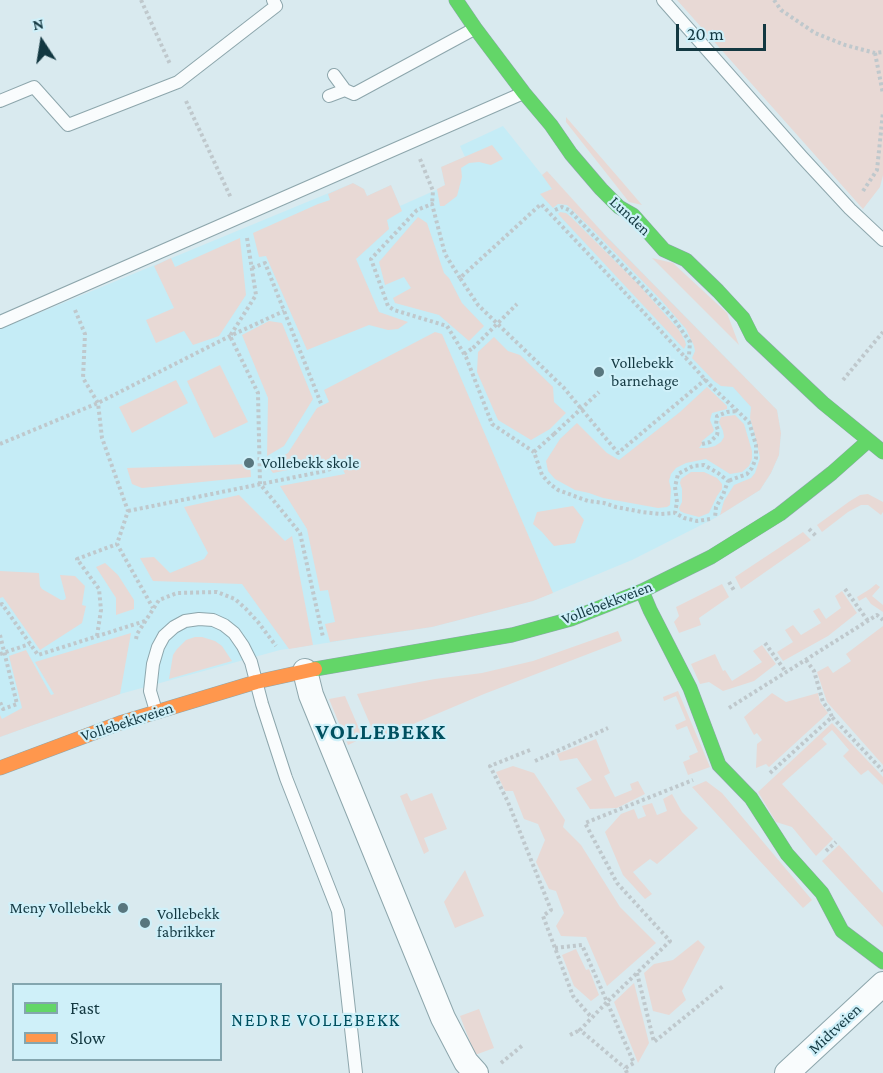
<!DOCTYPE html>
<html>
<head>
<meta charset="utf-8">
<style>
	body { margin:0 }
	#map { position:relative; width:883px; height:1073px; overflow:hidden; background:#d9eaef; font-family:"Crimson Pro",serif }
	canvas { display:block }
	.legend { position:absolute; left:12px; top:983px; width:210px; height:78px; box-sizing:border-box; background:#cff0f9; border:2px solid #84a6af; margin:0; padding:8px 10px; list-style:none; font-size:18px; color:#133841 }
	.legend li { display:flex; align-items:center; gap:12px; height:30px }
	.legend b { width:30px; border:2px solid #84a6af }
	.north { position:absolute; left:12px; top:12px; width:60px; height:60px; -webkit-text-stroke:4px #cff0f9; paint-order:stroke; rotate:348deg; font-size:16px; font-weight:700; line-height:24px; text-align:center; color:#133841 }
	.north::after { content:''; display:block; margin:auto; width:21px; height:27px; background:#133841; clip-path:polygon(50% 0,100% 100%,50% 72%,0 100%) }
	.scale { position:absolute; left:676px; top:24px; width:90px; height:27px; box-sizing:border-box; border:3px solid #133841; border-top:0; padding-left:8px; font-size:18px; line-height:21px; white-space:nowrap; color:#133841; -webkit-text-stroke:4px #cff0f9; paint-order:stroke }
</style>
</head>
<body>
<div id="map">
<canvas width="883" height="1073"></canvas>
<ul class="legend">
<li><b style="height:8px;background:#63d668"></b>Fast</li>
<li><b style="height:8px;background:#ff974d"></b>Slow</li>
</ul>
<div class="north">N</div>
<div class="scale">20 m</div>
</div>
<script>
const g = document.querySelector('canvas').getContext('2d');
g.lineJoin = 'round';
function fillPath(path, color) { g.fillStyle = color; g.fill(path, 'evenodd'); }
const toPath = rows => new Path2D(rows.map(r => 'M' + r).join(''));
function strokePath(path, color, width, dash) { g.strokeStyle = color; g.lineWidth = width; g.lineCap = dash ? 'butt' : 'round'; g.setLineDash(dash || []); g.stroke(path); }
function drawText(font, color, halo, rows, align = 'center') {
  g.font = font + ' "Crimson Pro",serif'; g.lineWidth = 4.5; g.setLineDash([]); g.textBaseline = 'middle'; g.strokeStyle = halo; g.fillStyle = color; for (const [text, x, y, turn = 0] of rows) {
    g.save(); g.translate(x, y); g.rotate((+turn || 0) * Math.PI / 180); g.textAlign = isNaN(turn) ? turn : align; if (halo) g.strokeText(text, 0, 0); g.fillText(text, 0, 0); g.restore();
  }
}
const built = toPath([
	[503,126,542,175,547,171,581,210,777,410,781,433,779,455,771,473,760,490,715,518,632,560,533,601,432,627,280,650,120,694,0,737,0,329,353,183,364,189,367,196,391,185,400,206,445,186,441,167,465,157,460,146]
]);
const green = toPath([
	[677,0,883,0,883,175,880,187,863,209],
	[566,117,618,177,642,205,629,202,566,122],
	[492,145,503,159,491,165,479,162,469,163,461,168,462,177,457,196,444,206,440,206,437,189,445,185,441,167],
	[547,171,605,235,777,410,781,433,779,455,771,473,760,490,720,515,724,501,734,485,751,478,755,473,760,458,755,435,750,418,751,407,733,387,721,386,714,381,692,358,695,351,694,346,686,329,662,301,593,230,567,205,558,204,553,208,540,194,552,189,542,175],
	[353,183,364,189,367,196,391,185,402,211,387,220,389,229,356,259,379,312,408,322,398,329,388,330,369,325,307,350,266,256,259,257,253,233,318,204,330,200,328,194],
	[560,212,566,213,572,218,638,284,679,330,685,341,686,345,684,349,558,214],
	[418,217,427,223,444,273,449,278,462,303,484,326,469,341,439,315,395,303,393,298,411,288,404,277,385,285,379,262],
	[240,238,246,295,219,336,193,345,184,331,156,343,146,320,174,308,154,266,171,258,175,267],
	[652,258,673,263,727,313,739,345],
	[269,321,282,323,313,399,284,446,267,456,268,398,242,335],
	[435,332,442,334,553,593,533,601,432,627,330,642,325,624,335,622,328,590,320,591,307,529,280,486,345,474,336,454,322,463,273,473,267,465,288,453,317,408,329,402,324,390],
	[494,337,508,351,520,355,553,387,554,402,566,413,550,429,531,440,498,420,477,372,478,352],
	[220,365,248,422,214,438,187,381],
	[176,380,188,403,132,433,119,407],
	[707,387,727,406,727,409,712,413,710,420,714,430,713,432,702,441,702,444,699,448,707,448,715,446,721,442,724,437,723,431,719,422,721,417,735,415,744,424,752,451,752,459,749,466,742,472,730,474,706,459,686,463,676,468,671,474,669,481,671,489,670,505,667,507,658,508,603,498,589,493,575,490,555,479,548,471,546,461,560,439,577,423,607,453,619,460,680,412],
	[250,464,251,477,142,488,132,484,127,468],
	[691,472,704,472,717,478,722,484,722,489,717,496,709,513,699,517,684,513,680,511,679,508,682,502,682,489,680,483,681,479],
	[868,494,883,502,883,512,881,515,868,505,861,505,848,512,822,532,817,525,850,501,860,495],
	[239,495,285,541,292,536,313,645,289,649,242,584,153,581,140,558,154,557,170,573,204,559,208,553,184,507],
	[573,506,584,520,575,543,554,546,542,532,533,524,537,512],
	[803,532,811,540,741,589,735,577],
	[105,563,118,575,134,600,134,609,116,615,116,598,96,567],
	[0,571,39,573,40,586,42,589,61,600,64,600,66,598,60,575,75,576,85,586,82,605,86,606,82,623,40,650,3,597,0,598],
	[722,584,729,597,699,618,701,625,679,633,674,622,679,616,676,607],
	[876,584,880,587,872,596,883,605,883,612,871,604,866,597,859,601,857,597,870,589],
	[842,591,857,613,828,636,783,661,777,652,793,642,785,630,793,625,801,635,821,623,813,611,819,608,826,619,841,608,835,596],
	[883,626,883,765,827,702,817,672,828,666,833,673,851,661,846,654],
	[618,631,622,641,484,694,406,727,406,729,377,740,357,694,435,679,482,673,533,661],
	[131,633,120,694,0,737,0,715,2,719,22,708,9,656,26,650,51,695,54,694,35,662],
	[195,637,202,637,215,641,222,646,232,661,169,679,173,655,177,649,186,640],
	[762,645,776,664,754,681,723,691,709,682,700,684,691,664,715,654,723,671,725,670,732,681,762,662,753,651],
	[678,691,710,767,688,775,683,762,690,759,689,756,698,752,687,726,677,730,675,725,686,720,676,696,664,701,663,697],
	[772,693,786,702,818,693,820,702,828,713,769,767,766,764,756,768,757,744,762,740,757,733,754,735,744,717],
	[345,696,363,738,348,745,329,699],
	[832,723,883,777,883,785,868,770,861,775,843,756,849,750,832,730,822,739,827,744,782,784,833,839,816,856,792,827,776,822,758,792],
	[596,739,610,773,604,776,615,797,632,790,630,784,638,781,645,794,617,808,590,809,576,788,592,780,577,758,560,761,557,754],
	[513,766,534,773,565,820,563,827,581,845,620,907,656,943,607,986,586,937,561,936,556,926,564,913,556,891,549,889,536,862,545,840,544,838,538,824,524,819,513,791,505,791,496,772],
	[706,781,722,793,812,900,803,908,692,787],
	[407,793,411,801,432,793,447,829,424,838,429,851,424,854,400,796],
	[672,794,682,812,698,828,657,864,650,859,633,872,652,894,645,899,623,875,605,832,621,814,634,809,638,819,646,816,642,806,652,803,657,815,667,811,663,799],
	[839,845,883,893,883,927,822,861],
	[465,870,484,916,455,928,444,902],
	[698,940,705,947,682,991,686,1000,669,1015,653,1011,644,973,654,964,673,960],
	[576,949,586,970,589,969,599,995,591,1001,574,986,562,955],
	[634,983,649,1043,638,1063,614,1002],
	[479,1009,494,1048,475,1055,460,1016]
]);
const path = toPath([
	[141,0,170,64],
	[774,0,781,10,815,33,845,45,875,53,883,52],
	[875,53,883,94],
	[186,101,231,198],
	[420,159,433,191,432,204],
	[863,191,877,170,883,112],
	[555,210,562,207,569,210,673,318,690,342,689,355,686,358],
	[247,238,256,295,230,336,258,393,260,484,300,533,323,637],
	[252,268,265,263,322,406],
	[460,278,445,254,432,204,417,210,371,259,388,306,394,310,447,326,466,357,492,424,534,452],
	[75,310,85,334,83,378,98,403,102,438,128,511,117,544,153,608],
	[464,354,473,348],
	[706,379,618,453,564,388,478,305,460,278,541,204,647,316,684,356,710,385,749,422,756,445,756,458,752,468,747,474,728,481],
	[843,380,883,332],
	[554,434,534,452,542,475,550,484,558,490,588,501,604,503,616,507,642,512,660,514,675,513],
	[0,444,98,403,230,336,284,311],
	[702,444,710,442,717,435,718,430,716,425,717,416,727,412,737,411],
	[128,511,325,471,341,465],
	[710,519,697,521,684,518,675,513,677,502,675,487,678,474,693,466,704,465,718,473,728,481,723,495,716,507,715,518],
	[809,529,816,536],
	[729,582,735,592],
	[845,589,868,621],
	[0,605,2,604,38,655,145,621],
	[0,635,17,704,3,709,0,702],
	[97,636,101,610,99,589,77,559,117,544],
	[136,639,137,634,159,600,177,593,217,592,235,599,246,609,258,622,276,646],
	[765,643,786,672],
	[0,654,30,644],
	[806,660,814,671,823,702,829,710,832,717],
	[729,708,877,615,883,620],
	[530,750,490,766,508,802,551,910,543,916,573,996,592,1018],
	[535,761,608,728],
	[770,773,832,717,883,771],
	[826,851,836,842],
	[555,948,582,945,607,1002,580,1030,625,1068],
	[637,973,654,1042,723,986],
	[570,1035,580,1030],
	[501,1063,523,1045],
	[627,1073,625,1068,634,1063,607,1002,670,941,617,883,585,823,693,780]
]);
const lane = toPath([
	[663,0,801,156,850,209,883,240],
	[334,75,345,90,354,94,474,29],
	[329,96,345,90],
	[0,101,34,87,68,125,178,82,276,6,273,0],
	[0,322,521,94],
	[156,711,150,691,153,664,158,647,164,636,174,627,185,621,199,619,213,620,224,625,234,633,243,646,251,662,262,704,286,778,338,911,356,1073]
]);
const street = toPath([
	[305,671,311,695,443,1018,466,1062,476,1073],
	[787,1073,883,984]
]);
const fast = toPath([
	[456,0,475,28,524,93,551,125,571,154,601,189,619,207,633,215,664,250,686,260,718,291,743,318,752,336,823,403,883,452],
	[642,591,650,610,690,688,719,765,751,798,787,854,822,893,842,931,883,962],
	[315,669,512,635,571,619,642,591,711,557,780,514,832,473,868,441]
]);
const slow = toPath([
	[0,768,120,723,256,682,315,669]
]);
const pathBridge = toPath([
	[473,348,517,304],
	[554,434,599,392]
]);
const markers = [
	[599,372,6,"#58767e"],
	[249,463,6,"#58767e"],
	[123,908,6,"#58767e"],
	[145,923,6,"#58767e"]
];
const streetNames = [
	["Lunden",630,216,43],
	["Vollebekkveien",607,603,-21],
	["Vollebekkveien",127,722,-18],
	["Midtveien",835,1029,-43]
];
const poiNames = [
	["Vollebekk",611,363],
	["barnehage",611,381],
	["Vollebekk skole",261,463],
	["Meny Vollebekk",111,908,"right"],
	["Vollebekk",157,914],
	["fabrikker",157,932]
];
const neighbourhoodNames = [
	["NEDRE VOLLEBEKK",316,1020]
];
const districtNames = [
	["VOLLEBEKK",381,732]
];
fillPath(built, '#c5ecf6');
fillPath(green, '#e8d9d5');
strokePath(lane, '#8da6ac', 14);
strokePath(street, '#8da6ac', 26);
strokePath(fast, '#8da6ac', 15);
strokePath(slow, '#8da6ac', 15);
strokePath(path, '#bfc8cc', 4, [3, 3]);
strokePath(lane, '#f9fcfd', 12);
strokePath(street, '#f9fcfd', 24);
strokePath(fast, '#63d668', 14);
strokePath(slow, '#ff974d', 14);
strokePath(pathBridge, '#bfc8cc', 4, [3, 3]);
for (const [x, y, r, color] of markers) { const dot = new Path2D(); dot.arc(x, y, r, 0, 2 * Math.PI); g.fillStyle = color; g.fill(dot); strokePath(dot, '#cff0f9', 2); }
drawText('16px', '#133841', '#cff0f9', streetNames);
drawText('16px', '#133841', '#cff0f9', poiNames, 'left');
g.letterSpacing = '1.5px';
drawText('18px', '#005060', '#cff0f9', neighbourhoodNames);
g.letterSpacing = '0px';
g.letterSpacing = '1.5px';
drawText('bold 22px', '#005060', '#cff0f9', districtNames);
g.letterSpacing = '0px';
</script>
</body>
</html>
